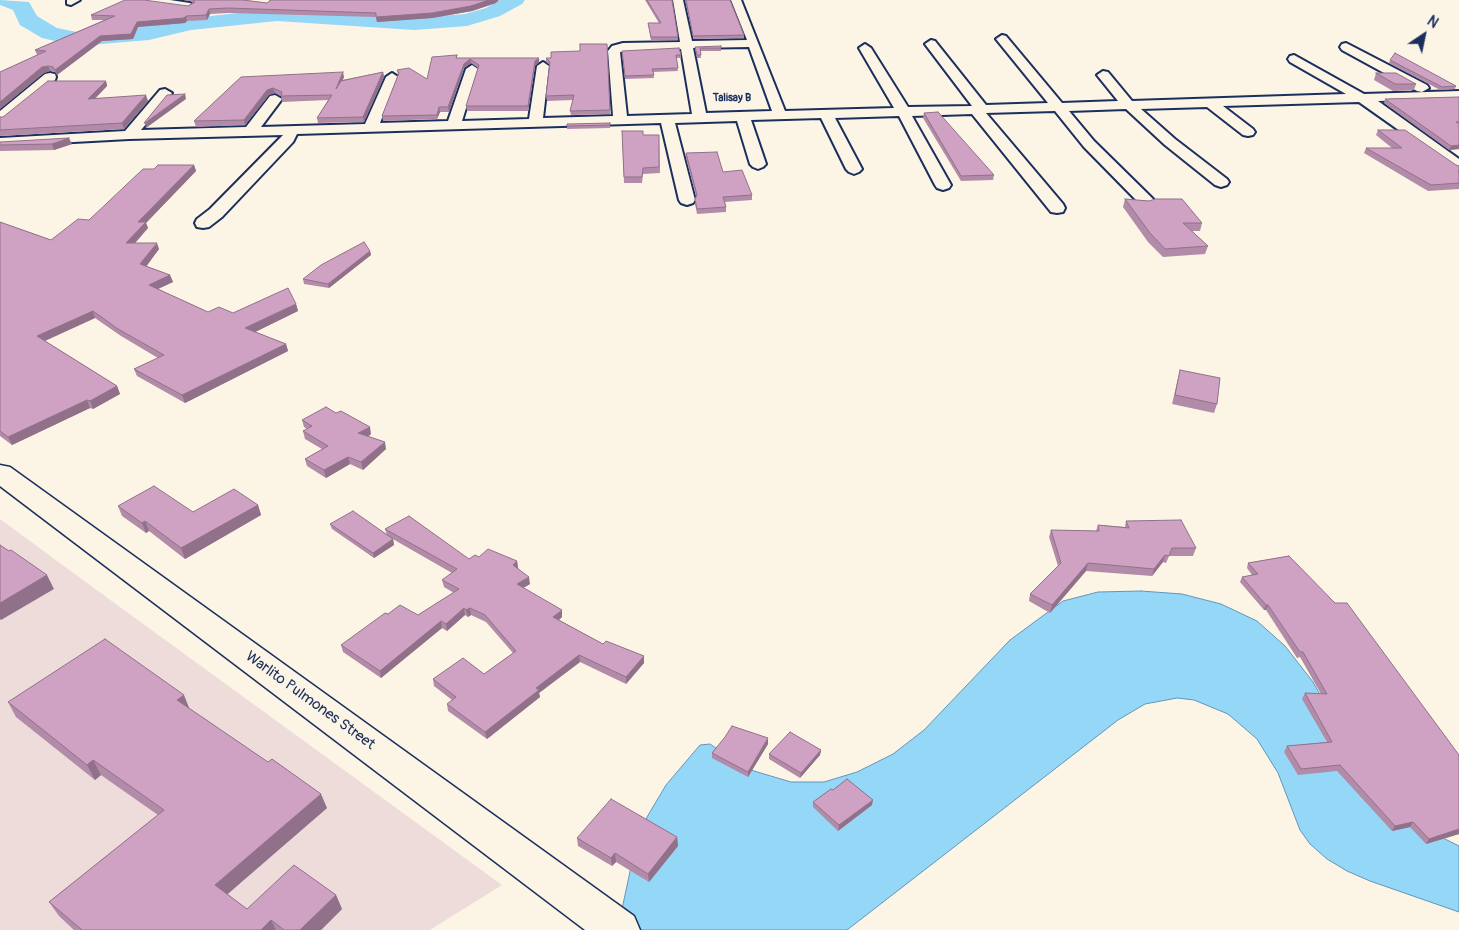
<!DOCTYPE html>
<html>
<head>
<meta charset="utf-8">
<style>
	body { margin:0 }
	#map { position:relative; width:1459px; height:930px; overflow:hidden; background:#fcf5e5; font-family:Pangolin,sans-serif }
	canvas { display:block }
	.north { position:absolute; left:1399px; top:10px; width:50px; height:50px; -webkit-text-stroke:4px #fcf5e5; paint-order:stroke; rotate:34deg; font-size:14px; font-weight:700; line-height:20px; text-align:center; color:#1b2f5e }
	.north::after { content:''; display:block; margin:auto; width:18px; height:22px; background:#1b2f5e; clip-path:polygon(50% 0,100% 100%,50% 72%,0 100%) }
</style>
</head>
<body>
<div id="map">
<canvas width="1459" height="930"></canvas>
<div class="north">N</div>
</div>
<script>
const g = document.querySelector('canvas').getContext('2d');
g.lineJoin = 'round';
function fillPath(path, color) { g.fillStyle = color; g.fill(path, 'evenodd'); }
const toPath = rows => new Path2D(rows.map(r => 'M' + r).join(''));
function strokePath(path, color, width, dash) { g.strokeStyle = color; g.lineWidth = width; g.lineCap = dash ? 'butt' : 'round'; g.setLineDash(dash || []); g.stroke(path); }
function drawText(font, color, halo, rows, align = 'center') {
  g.font = font + ' Pangolin,sans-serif'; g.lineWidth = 5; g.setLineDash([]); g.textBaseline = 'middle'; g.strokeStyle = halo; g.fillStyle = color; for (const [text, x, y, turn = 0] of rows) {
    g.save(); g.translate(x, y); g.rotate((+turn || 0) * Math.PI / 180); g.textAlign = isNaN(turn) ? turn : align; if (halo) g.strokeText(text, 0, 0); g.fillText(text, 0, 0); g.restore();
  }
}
const built = toPath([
	[0,519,113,602,502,885,430,930,0,930]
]);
const water = toPath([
	[1141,591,1182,594,1221,604,1257,621,1285,646,1313,682,1336,723,1417,825,1459,846,1459,912,1370,881,1347,871,1327,859,1310,844,1300,830,1278,773,1257,739,1228,714,1194,700,1177,698,1145,704,1118,720,847,930,615,930,622,909,634,853,647,817,666,785,700,745,710,744,738,763,754,771,791,782,824,782,857,772,893,754,924,730,1010,640,1063,601,1098,592,1141,591]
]);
const river = toPath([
	[0,0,29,2,37,16,57,28,77,32,149,26,191,18,277,9,414,18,465,14,486,8,500,0,525,0,522,4,500,16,467,26,414,30,277,21,191,30,149,40,77,46,42,38,20,25,13,10,0,5,0,0]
]);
const minor = toPath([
	[67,0,80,0,71,5,67,4,67,0],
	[141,0,170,0,190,3,195,6,190,9,146,3,141,0],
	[240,0,269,0,273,3,268,6,245,3,240,0],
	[673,0,683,0,692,41,747,40,731,0,741,0,785,111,894,108,859,48,865,44,871,48,908,107,972,106,925,44,931,40,935,41,986,105,1048,103,996,39,1002,35,1006,36,1062,103,1118,101,1097,75,1103,71,1108,72,1132,101,1346,94,1290,62,1288,59,1290,56,1294,55,1364,94,1459,91,1459,99,1378,101,1459,159,1459,171,1454,169,1359,102,1223,106,1253,129,1255,132,1253,135,1248,136,1243,135,1207,107,1141,109,1175,139,1227,179,1229,182,1227,185,1221,187,1215,185,1165,145,1126,109,1069,111,1094,141,1153,199,1155,202,1153,205,1147,207,1141,205,1084,147,1055,111,986,113,1063,204,1065,208,1063,212,1057,213,1051,212,972,114,912,116,951,185,949,188,943,190,937,188,935,185,899,116,835,118,862,169,859,172,854,174,849,172,846,169,821,118,751,120,766,164,763,167,758,169,753,167,750,164,737,121,675,123,695,200,693,203,687,205,681,203,679,200,661,123,297,134,293,142,222,217,209,227,203,228,197,227,195,223,197,219,210,209,283,135,129,139,0,146,0,138,125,131,160,90,165,89,172,93,141,130,246,127,270,96,275,95,282,99,261,127,365,124,386,77,392,73,398,77,380,123,448,121,466,69,472,65,478,69,462,121,529,119,537,66,543,62,549,66,543,118,613,116,608,51,612,46,623,43,680,42,673,0],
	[749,47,772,111,706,113,693,48,749,47],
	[681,49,692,114,627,116,620,52,681,49],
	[1346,43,1427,85,1429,88,1422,92,1417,91,1342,50,1340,47,1342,44,1346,43],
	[50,73,55,74,56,77,55,80,24,107,5,121,0,122,0,111,45,74,50,73]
]);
const tertiary = toPath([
	[0,465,10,467,634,916,640,930,585,930,0,486,0,465]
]);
const wall = toPath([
	[183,0,243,0,267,3,496,3,472,11,432,18,377,22,376,17,228,13,210,14,207,20,187,21,185,23,138,27,133,39,102,41,57,75,55,72,50,71,44,73,0,109,0,72,37,55,35,50,104,20,92,20,91,15,188,6,193,3,190,1],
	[645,0,672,0,678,40,651,41,648,23,659,23],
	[685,0,730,0,744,35,744,38,694,39],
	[607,44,610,114,571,115,570,111,573,100,547,101,546,96,550,65,546,62,546,58,551,58],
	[695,47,721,48,721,51,700,51,701,58,697,58],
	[622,51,681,55,681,58,676,58,678,71,653,72,654,78,625,79],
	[457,55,457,58,539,58,539,62,535,66,528,111,467,111,466,106,478,68,471,63,464,68,449,112,440,112,437,119,383,121,382,116,398,75,397,70,427,79],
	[1390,60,1456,86,1455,89,1440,90,1389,63],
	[383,72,384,77,364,122,318,123,317,118,328,100,282,102,281,96,275,93,269,95,245,125,196,127,194,121,241,77,344,77,342,80],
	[1376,73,1416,84,1414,90,1393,91,1374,80],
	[106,81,107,86,96,98,148,101,124,129,0,136,0,117,3,117],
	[1459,97,1459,149,1449,150,1384,103,1385,99],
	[924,113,994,175,993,180,961,181,923,118],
	[610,123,610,128,567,129,567,126],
	[1378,130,1459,166,1459,189,1428,191,1364,153,1366,148,1392,148,1376,135],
	[622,131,643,135,659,135,660,173,643,174,642,183,624,183],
	[0,142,72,144,54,150,0,151],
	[686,153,723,172,752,195,752,200,725,202,726,207,726,212,697,214,695,204,695,199,696,196,686,158],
	[194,165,196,171,146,223,148,228,135,243,159,249,146,266,170,275,173,282,158,289,208,312,233,313,296,304,298,311,255,332,286,344,288,351,185,403,137,376,134,369,158,358,121,336,95,318,45,341,117,386,120,394,93,409,90,408,12,445,0,436,0,222,51,240,89,220,154,169],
	[1125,199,1149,201,1202,223,1200,231,1192,231,1208,246,1205,254,1163,257,1148,242,1123,207],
	[370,251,371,255,329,288,304,284,303,279],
	[1180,370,1217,404,1214,413,1172,404],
	[302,420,371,434,368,437,386,449,363,470,350,464,326,478,307,466,305,459,322,449,305,439,303,431,307,429,304,427],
	[258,505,261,515,185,559,149,531,146,533,122,516,118,506,193,512],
	[1126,521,1196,548,1193,556,1169,556,1166,563,1163,562,1152,576,1086,571,1050,613,1029,601,1030,594,1058,566,1049,537,1051,530,1096,531,1098,525,1125,527],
	[330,524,387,535,385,529,469,559,479,557,517,561,518,568,530,584,523,588,562,617,559,620,603,644,644,656,644,663,626,684,580,662,539,693,540,697,487,739,448,711,447,704,452,700,434,686,433,679,484,674,513,653,486,622,471,615,468,617,465,615,447,631,442,628,381,678,343,652,341,645,388,614,418,615,454,593,444,587,442,580,452,573,391,538,393,539,394,545,374,558,332,529],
	[1289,556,1459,834,1426,844,1410,827,1392,831,1337,771,1298,775,1284,752,1287,746,1327,742,1302,699,1305,693,1321,694,1300,657,1297,658,1266,610,1264,610,1240,582,1242,577,1252,575,1247,568,1248,563],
	[8,702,190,710,327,808,227,894,247,909,336,895,342,909,321,930,74,930,59,916,49,902,158,815,101,775,95,780,16,717],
	[768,744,748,777,712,758,712,753],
	[821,750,820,755,800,778,769,759,769,754],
	[813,802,872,805,838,831,813,807],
	[677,837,678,846,649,882,616,862,612,866,578,846,577,838]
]);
const shadedWall = toPath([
	[489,0,499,0,496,3,472,11,432,18,377,22,376,17],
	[209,9,210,14,207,20,206,15],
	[186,16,187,21,185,23,138,27,133,39,102,41,57,75,55,70,100,36,137,22],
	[539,58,539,62,535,66,528,111,528,106,535,61],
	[470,59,471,63,464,68,449,112,448,107,464,64],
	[48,66,50,71,44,73,0,109,0,102,42,67],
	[343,72,344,77,337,94,336,89],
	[383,72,384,77,364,122,363,117],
	[106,81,107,86,89,104,88,99],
	[273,88,275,93,269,95,245,125,244,120,267,90],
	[185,94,186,99,146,128,145,123],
	[146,95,148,101,124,129,122,123],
	[439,107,440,112,437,119,437,115],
	[69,138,72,144,54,150,52,144],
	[1459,145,1459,149,1449,150,1451,146],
	[194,165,196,171,146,223,148,228,129,250,126,243,138,222],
	[157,243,159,249,143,271,140,264],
	[370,251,371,255,329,288,328,284],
	[170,275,173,282,151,292,149,285],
	[296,304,298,311,247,336,245,328],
	[93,311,95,318,40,343,37,336],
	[286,344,288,351,185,403,182,395],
	[117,386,120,394,93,409,90,401],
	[87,400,90,408,12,445,8,437],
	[370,427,371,434,360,441,358,433],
	[385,442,386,449,363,470,361,462],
	[348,457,350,464,326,478,324,470],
	[258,505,261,515,185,559,181,548],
	[145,521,149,531,146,533,142,523],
	[393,539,394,545,374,558,373,553],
	[1165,555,1163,562,1152,576,1154,569],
	[517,561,518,568,514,571,513,565],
	[1088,563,1086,571,1050,613,1052,605],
	[47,575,54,589,1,620,0,619,0,603],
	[529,577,530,584,518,591,517,584],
	[1266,605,1268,605,1266,610,1264,610],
	[464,608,465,615,447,631,446,624],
	[470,608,471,615,468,617,466,610],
	[562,610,562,617,554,624,553,617],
	[441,621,442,628,381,678,380,671],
	[579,655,580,662,539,693,540,697,487,739,485,732,536,688],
	[644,656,644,663,626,684,626,677],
	[184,695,190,710,177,700],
	[768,738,768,744,748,777,748,772],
	[821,750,820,755,800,778,801,773],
	[93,760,101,775,95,780,87,765],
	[321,794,327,808,222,899,215,885],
	[873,800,872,805,838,831,839,825],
	[1413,822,1410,827,1392,831,1395,826],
	[1459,829,1459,834,1426,844,1429,839],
	[677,837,678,846,649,882,648,874],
	[615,853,616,862,612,866,611,858],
	[336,895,342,909,321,930,300,930],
	[271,920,276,930,261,930]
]);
const building = toPath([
	[125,0,144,0,188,6,195,2,193,0,243,0,267,3,271,0,489,0,471,6,432,13,376,17,376,13,227,8,209,9,206,15,186,16,184,18,137,22,131,34,100,36,55,70,53,67,48,66,42,67,0,102,0,72,46,51,35,50,115,16,91,15,125,0],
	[647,0,672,0,678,37,651,37,648,23,661,23,647,0],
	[686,0,730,0,744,35,693,36,686,0],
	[580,44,607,44,610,110,570,111,574,95,546,96,550,62,546,58,551,58,551,52,580,51,580,44],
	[721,46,721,48,700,48,701,55,697,55,695,47,721,46],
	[679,48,681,55,676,55,678,68,652,69,654,75,625,76,622,51,679,48],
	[1395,53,1456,86,1442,87,1390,60,1395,53],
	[457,55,456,58,539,58,535,61,528,106,466,106,479,65,470,59,464,64,448,107,439,107,437,115,382,116,399,73,397,70,409,68,427,79,432,57,457,55],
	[343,72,336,89,341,81,383,72,363,117,317,118,332,95,281,96,282,92,273,88,267,90,244,120,194,121,241,77,343,72],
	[1376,73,1396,73,1416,84,1395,84,1376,73],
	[48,81,106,81,88,99,146,95,122,123,0,130,0,117,3,117,48,81],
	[185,94,145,123,144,123,167,95,185,94],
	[1459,97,1459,122,1456,122,1459,124,1459,145,1451,146,1385,99,1459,97],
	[938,112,994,175,961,176,924,113,938,112],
	[610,123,610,125,567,126,567,124,610,123],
	[1378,130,1405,130,1456,165,1459,166,1459,171,1458,171,1459,172,1459,183,1431,185,1366,148,1402,148,1378,130],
	[622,131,643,131,643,135,659,135,659,167,643,168,642,177,624,177,622,131],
	[69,138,52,144,0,145,0,142,69,138],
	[717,152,723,172,742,170,752,195,723,197,726,207,697,209,695,199,697,195,686,153,717,152],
	[158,165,194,165,138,222,146,222,126,243,157,243,140,264,170,275,149,285,208,312,219,307,233,313,288,288,296,304,245,328,286,344,182,395,134,369,164,355,118,329,93,311,37,336,117,386,90,401,87,400,8,437,0,431,0,222,51,240,78,219,89,220,143,169,154,169,158,165],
	[1125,199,1149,201,1155,199,1182,199,1202,223,1183,223,1208,246,1165,249,1150,233,1125,199],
	[364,242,370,251,328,284,303,279,321,265,364,242],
	[1180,370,1220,378,1217,404,1175,395,1180,370],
	[326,407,336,413,341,411,370,427,358,433,385,442,361,462,348,457,324,470,305,459,328,446,303,431,312,426,302,420,326,407],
	[154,486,193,512,234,489,258,505,181,548,145,521,142,523,118,506,154,486],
	[353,511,393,539,373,553,330,524,353,511],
	[409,516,469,559,475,555,479,557,488,549,517,561,513,565,529,577,517,584,562,610,553,617,603,644,606,641,644,656,626,677,579,655,536,688,539,690,485,732,447,704,456,697,433,679,463,658,484,674,516,651,485,615,470,608,466,610,464,608,446,624,441,621,380,671,341,645,385,613,388,614,400,605,418,615,459,589,442,580,457,569,385,529,409,516],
	[1181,520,1196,548,1172,548,1169,556,1165,555,1154,569,1088,563,1052,605,1030,594,1061,563,1051,530,1099,531,1098,525,1129,528,1126,521,1181,520],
	[0,545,9,551,11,550,47,575,0,603,0,545],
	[1289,556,1335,603,1347,603,1459,755,1459,829,1429,839,1413,822,1395,826,1340,765,1301,769,1287,746,1332,742,1305,693,1327,694,1303,652,1300,652,1268,605,1266,605,1242,577,1258,574,1248,563,1289,556],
	[105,639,184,695,177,700,268,762,272,759,321,794,215,885,247,909,294,865,336,895,300,930,284,930,271,920,261,930,82,930,49,902,164,810,93,760,87,765,8,702,105,639],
	[732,726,768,738,748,772,712,753,725,737,732,726],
	[790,732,821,750,801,773,769,754,790,732],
	[847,779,873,800,839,825,813,802,831,789,833,790,847,779],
	[611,799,677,837,648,874,615,853,611,858,577,838,611,799]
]);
const farNeighbourhoodnames = [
	["Talisay B",732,98]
];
const nearStreetnames = [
	["Warlito Pulmones Street",310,701,36]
];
fillPath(built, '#eedcdb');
fillPath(water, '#95d7f7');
strokePath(water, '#6494ba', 1);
fillPath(river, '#95d7f7');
strokePath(minor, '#1b2f5e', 4);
strokePath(tertiary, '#1b2f5e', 3);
fillPath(minor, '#fcf5e5');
fillPath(tertiary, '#fcf5e5');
fillPath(wall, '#b28ba9');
fillPath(shadedWall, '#917189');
fillPath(building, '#cfa2c4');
strokePath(building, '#917189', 1);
drawText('bold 11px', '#1b2f5e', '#fcf5e5', farNeighbourhoodnames);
drawText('15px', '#1b2f5e', '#fcf5e5', nearStreetnames);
</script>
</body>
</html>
